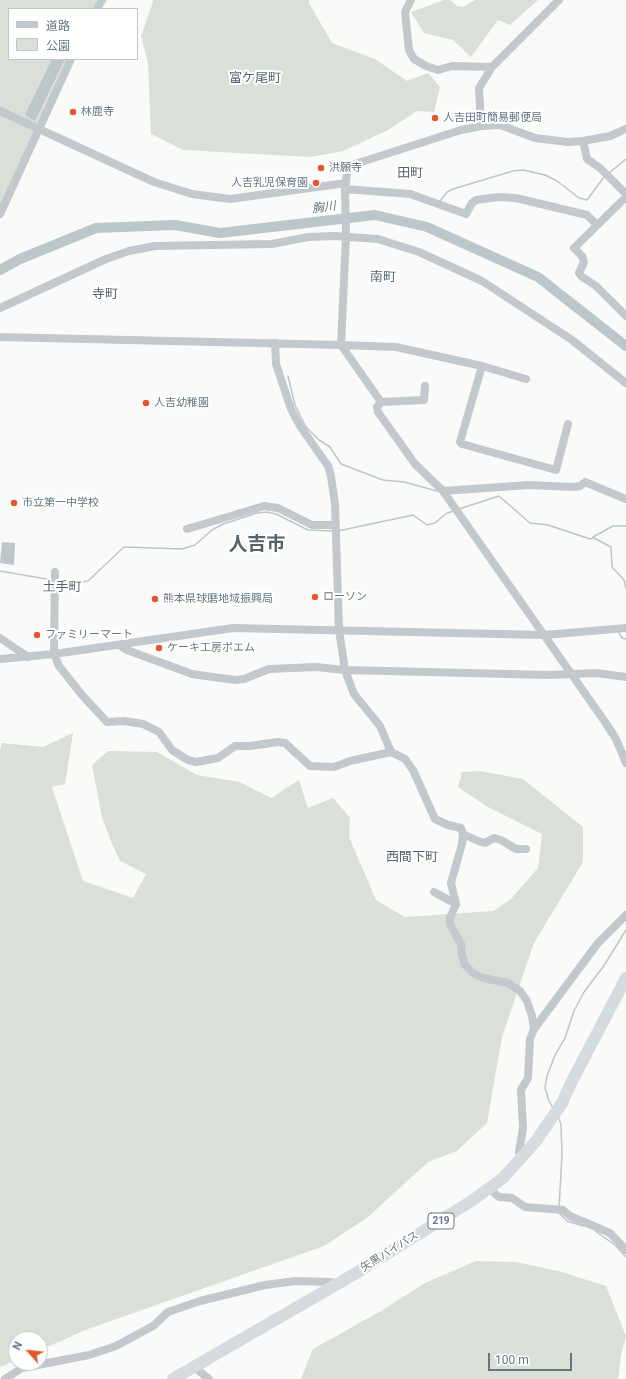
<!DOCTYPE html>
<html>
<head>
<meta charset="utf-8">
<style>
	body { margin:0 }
	#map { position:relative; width:626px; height:1379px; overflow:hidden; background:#fafaf8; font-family:Roboto,"Noto Sans JP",sans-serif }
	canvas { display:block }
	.legend { position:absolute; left:8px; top:8px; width:130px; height:52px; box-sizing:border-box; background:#fff; border:1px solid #c1c8cd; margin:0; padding:5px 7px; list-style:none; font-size:12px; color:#657683 }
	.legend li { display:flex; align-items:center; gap:8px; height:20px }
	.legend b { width:20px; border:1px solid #c1c8cd }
	.north { position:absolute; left:8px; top:1331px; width:40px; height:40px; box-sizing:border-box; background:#fff; border:1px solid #c1c8cd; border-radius:50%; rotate:297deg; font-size:11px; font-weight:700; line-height:16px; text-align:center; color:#657683 }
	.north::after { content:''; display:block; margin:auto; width:14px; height:18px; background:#e4572e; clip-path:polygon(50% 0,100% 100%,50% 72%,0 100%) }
	.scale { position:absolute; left:488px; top:1353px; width:84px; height:18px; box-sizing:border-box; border:2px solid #657683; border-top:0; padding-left:5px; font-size:12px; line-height:14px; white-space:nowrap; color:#657683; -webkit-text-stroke:3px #fff; paint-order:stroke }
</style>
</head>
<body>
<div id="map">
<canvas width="626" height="1379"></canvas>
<ul class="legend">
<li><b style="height:5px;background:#c3c8cc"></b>道路</li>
<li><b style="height:11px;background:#dadfd7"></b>公園</li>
</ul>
<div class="north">N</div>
<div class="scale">100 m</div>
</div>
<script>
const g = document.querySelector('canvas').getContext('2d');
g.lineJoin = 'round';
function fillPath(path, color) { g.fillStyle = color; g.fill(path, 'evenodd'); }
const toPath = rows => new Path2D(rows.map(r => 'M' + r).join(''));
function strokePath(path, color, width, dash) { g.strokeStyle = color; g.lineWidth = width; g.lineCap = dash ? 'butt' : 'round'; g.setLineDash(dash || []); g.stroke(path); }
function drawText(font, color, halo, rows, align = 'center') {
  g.font = font + ' Roboto,"Noto Sans JP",sans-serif'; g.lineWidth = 4; g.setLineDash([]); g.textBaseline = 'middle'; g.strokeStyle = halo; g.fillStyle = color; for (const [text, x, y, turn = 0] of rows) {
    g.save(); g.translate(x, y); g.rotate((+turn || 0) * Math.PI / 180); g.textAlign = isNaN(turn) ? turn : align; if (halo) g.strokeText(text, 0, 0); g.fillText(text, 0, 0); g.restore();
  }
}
const green = toPath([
	[0,0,99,0,95,9,9,9,9,59,71,59,0,211],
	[153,0,309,0,309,3,332,43,375,59,407,81,428,73,440,87,434,112,417,111,388,130,343,151,310,157,183,150,151,134,148,63,141,36,152,5],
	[444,0,450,0,457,6,463,7,475,0,538,0,510,25,498,20,471,57,453,40,424,33,411,12],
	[73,733,65,784,52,787,83,881,133,898,146,874,120,861,112,844,102,817,92,765,108,751,157,752,197,775,239,782,271,798,299,780,308,808,333,798,350,818,349,837,376,900,405,917,493,911,510,900,538,868,542,834,486,806,458,787,462,772,480,771,523,779,583,827,583,862,534,943,502,1037,487,1123,457,1151,428,1162,368,1217,324,1246,88,1329,40,1350,40,1339,16,1339,16,1360,0,1367,0,751,2,743,43,747],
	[476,1261,516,1262,562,1272,606,1286,626,1336,621,1355,618,1379,301,1379,313,1349,381,1311,425,1283]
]);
const water = toPath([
	[52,59,65,59,35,121,25,115],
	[2,542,15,543,14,565,0,563]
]);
const stream = toPath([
	[609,173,626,159],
	[440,201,447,192,453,189,513,171,523,170,545,175,557,181,579,198,587,200,604,177],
	[288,376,295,405,306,427,319,440,330,447,341,464,383,480,404,482,437,491],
	[459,509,499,496,530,523,548,525,590,539,594,538,611,547,612,567,624,580,626,588],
	[338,531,413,515,427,525,435,523,447,513,454,511],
	[593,537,613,526,626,526],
	[0,571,52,580],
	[59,581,82,582,88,581,124,547,182,549,195,545,212,530,223,524,257,513,267,512,276,514,308,530,332,531],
	[619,633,622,638,626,639],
	[553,1108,549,1101,545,1088,547,1076,555,1055,565,1038,574,1011,584,992,603,967,626,930],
	[559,1118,561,1125,562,1154,559,1208],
	[559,1213,567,1221,583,1226],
	[595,1231,615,1245,626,1257]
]);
const river = toPath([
	[0,270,20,259,96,228,175,225,220,233,375,215,427,227,538,277,626,346]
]);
const minor = toPath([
	[411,0,405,12,409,50,414,59,426,66,438,70,452,66,492,67],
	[97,9,102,0],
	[0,111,154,182,192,194,230,199,346,183],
	[481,126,479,88,492,67,559,0],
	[583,141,587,159,600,168,626,194],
	[345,189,410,194,466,214,472,203,476,200,498,197,516,198,587,215,597,225],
	[626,197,574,248,582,256,584,262,579,273,581,276,596,286,626,316],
	[0,214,71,59],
	[0,308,106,259,129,251,155,246,272,244,308,237,334,236,378,239,419,252,482,281,572,340,626,383],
	[0,337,341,345,346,236,345,189,347,174,352,165,461,130,481,126,500,125,535,138,568,142,583,141,610,136,626,129],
	[275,343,276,364,291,409,300,426,328,466,331,476,335,504,339,630,345,670,354,694,380,726,391,752,405,759,413,770,435,819,448,825,461,828,463,834,478,841,485,843,494,838,501,840,516,849,526,849],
	[341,345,396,347,482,366,460,442,462,444,556,470,568,424],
	[341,345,381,402],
	[482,366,526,379],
	[425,386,424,400,381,402,377,407,378,412,415,464,443,491,605,722,616,739,626,763],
	[443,491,529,485,573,487,580,486,585,482,626,499],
	[187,529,264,506,278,508,312,525,335,525],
	[55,572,54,654,59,666,82,695,107,722,124,721,143,724,159,732,172,750,188,760,196,762,218,758,235,746,250,746,278,742,285,743,310,766,334,767,350,761,391,752],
	[0,638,28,657],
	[119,645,127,650,192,674,235,680,244,679,269,669,316,667,345,670,549,675,596,673,626,677],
	[0,659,54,654,233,628,544,635,626,628],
	[434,892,456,904,450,918,450,924,461,944,462,955,465,965,473,973,483,978,508,983,520,991,527,1001,532,1016,534,1029,530,1039,528,1078,521,1090,523,1128,519,1152,521,1159],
	[456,904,451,883,462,844,463,834],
	[534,1029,598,943,626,915],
	[489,1189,499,1197,512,1198,525,1207,563,1210,570,1216,610,1233,626,1250],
	[194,1367,209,1379],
	[5,1379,22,1368,89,1355,116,1346,153,1326,168,1312,200,1301,265,1285,296,1281,331,1282]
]);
const highway = toPath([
	[173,1379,358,1272,473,1200,503,1178,536,1141,562,1103,571,1083,626,978]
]);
const markers = [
	[73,112,4,"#e4572e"],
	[435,118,4,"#e4572e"],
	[321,168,4,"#e4572e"],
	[316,183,4,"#e4572e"],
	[146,403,4,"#e4572e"],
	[14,503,4,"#e4572e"],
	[315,597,4,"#e4572e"],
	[155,599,4,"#e4572e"],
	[37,635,4,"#e4572e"],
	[159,648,4,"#e4572e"]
];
const shields = [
	[441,1221,26]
];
const shieldNames = [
	["219",441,1221]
];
const poiNames = [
	["林鹿寺",81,112],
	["人吉田町簡易郵便局",443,118],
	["洪願寺",329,168],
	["人吉乳児保育園",308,183,"right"],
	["人吉幼稚園",154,403],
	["市立第一中学校",22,503],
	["ローソン",323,597],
	["熊本県球磨地域振興局",163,599],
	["ファミリーマート",45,635],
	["ケーキ工房ポエム",167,648]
];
const streetNames = [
	["矢黒バイパス",390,1252,-32]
];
const waterNames = [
	["胸川",324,208,-7]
];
const quarterNames = [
	["富ケ尾町",255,79],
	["田町",410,174],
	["南町",383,278],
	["寺町",105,295],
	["土手町",62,588],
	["西間下町",412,858]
];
const townNames = [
	["人吉市",257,545]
];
fillPath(green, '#dadfd7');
fillPath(water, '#bbc7cb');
strokePath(stream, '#bbc7cb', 1.5);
strokePath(river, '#bbc7cb', 10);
strokePath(minor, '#c3c8cc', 8);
strokePath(highway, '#d6dbdf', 12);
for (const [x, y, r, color] of markers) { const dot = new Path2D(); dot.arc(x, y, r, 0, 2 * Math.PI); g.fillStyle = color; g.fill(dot); strokePath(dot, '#fff', 1.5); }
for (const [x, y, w] of shields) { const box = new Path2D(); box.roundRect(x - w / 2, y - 8, w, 16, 3); g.fillStyle = '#fff'; g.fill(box); strokePath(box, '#657683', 1); }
drawText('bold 10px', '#657683', null, shieldNames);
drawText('11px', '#657683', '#fff', poiNames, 'left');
drawText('11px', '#657683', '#fff', streetNames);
drawText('italic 12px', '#60757c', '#fff', waterNames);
drawText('13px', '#57646e', '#fff', quarterNames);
drawText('bold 19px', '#57646e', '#fff', townNames);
</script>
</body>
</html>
